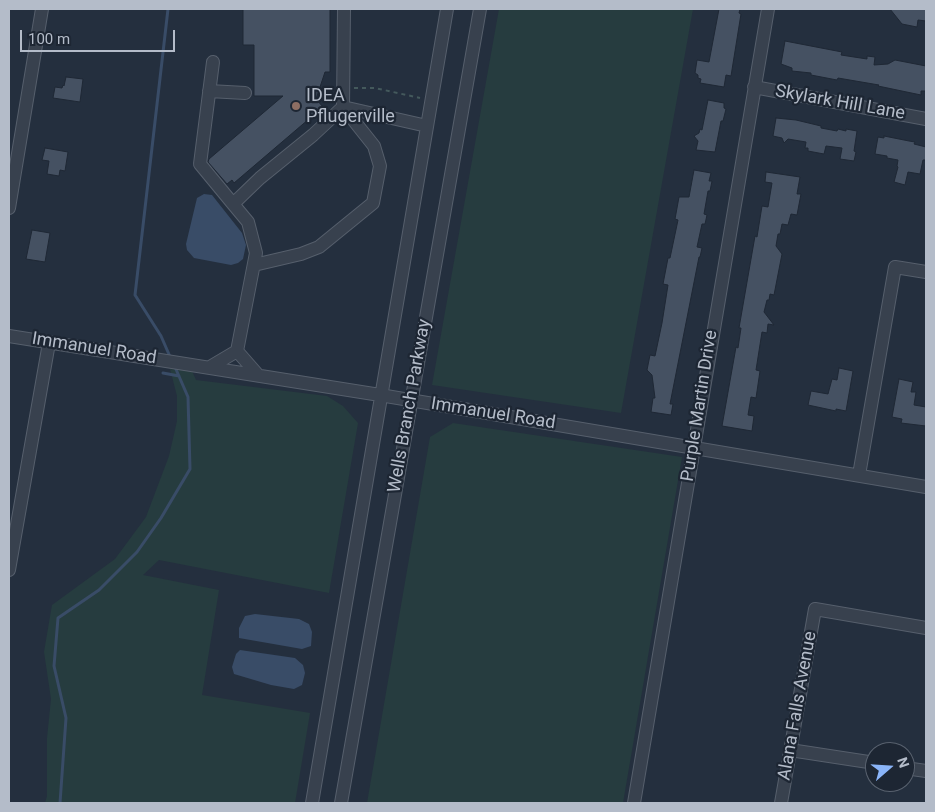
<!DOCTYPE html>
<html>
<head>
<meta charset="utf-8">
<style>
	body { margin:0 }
	#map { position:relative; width:935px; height:812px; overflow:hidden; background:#242f3e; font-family:Roboto,sans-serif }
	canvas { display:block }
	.frame { position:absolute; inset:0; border:10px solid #b4bcc9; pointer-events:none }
	.north { position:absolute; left:865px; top:742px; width:50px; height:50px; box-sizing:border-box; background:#1d2633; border:1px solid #59626f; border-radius:50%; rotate:71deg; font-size:14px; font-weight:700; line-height:20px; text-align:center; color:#b4bcc9 }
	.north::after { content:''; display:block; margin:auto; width:18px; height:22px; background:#8ab4f8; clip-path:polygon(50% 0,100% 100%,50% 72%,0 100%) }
	.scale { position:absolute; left:20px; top:30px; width:155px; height:22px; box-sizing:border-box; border:2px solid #b4bcc9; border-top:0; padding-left:6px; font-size:15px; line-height:18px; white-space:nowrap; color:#b4bcc9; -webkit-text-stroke:4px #1d2633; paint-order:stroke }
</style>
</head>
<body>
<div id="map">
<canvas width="935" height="812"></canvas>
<div class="frame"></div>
<div class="north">N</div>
<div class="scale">100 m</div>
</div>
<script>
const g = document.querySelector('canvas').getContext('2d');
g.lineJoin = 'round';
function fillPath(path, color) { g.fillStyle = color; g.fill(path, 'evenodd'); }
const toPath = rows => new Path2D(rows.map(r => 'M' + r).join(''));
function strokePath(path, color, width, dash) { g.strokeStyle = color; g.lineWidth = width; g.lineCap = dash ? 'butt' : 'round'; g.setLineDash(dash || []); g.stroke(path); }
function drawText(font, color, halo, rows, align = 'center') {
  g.font = font + ' Roboto,sans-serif'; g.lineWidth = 4.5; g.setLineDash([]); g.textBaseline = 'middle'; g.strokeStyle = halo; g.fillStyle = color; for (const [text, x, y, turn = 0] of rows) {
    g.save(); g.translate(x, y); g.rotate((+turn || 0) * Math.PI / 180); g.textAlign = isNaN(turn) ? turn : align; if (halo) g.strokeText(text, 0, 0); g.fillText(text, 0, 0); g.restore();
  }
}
const green = toPath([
	[499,9,693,9,621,413,432,385],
	[170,369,192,371,196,380,327,396,343,406,358,423,329,593,159,560,143,575,219,590,202,695,310,713,295,803,45,803,47,796,47,738,51,699,44,652,52,605,115,559,146,517,169,456,177,421,177,396],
	[453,423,682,457,623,803,367,803,430,437]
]);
const water = toPath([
	[204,194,212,195,242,233,246,245,243,259,238,263,231,265,194,258,187,250,186,244,197,198],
	[255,614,299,619,309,624,312,632,311,646,302,649,239,638,239,628,245,616],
	[240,650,295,658,303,665,305,673,302,685,294,689,271,685,234,674,232,667,236,654]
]);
const stream = toPath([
	[168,9,135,295,161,336,171,359],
	[163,373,179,376],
	[60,803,66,718,54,666,58,618,99,590,137,552,161,518,190,469,188,397,175,367]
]);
const building = toPath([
	[243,9,330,9,330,72,325,72,316,99,323,107,234,183,232,180,227,184,208,162,209,159,283,96,254,96,254,45,243,45,243,9],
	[719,9,740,9,739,13,741,14,731,76,726,75,724,87,700,83,701,79,698,78,698,75,695,73,697,60,709,62,719,9],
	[890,9,926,9,926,21,918,20,917,27,902,24,890,9],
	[785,41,842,52,841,55,867,59,867,56,875,57,874,65,888,64,895,60,926,66,926,91,921,91,921,95,878,86,879,85,838,78,837,80,811,75,811,73,792,71,792,68,781,64,785,41],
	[66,77,83,79,80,102,53,98,55,87,62,88,63,85,64,86,66,77],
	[708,100,724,103,724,108,726,109,723,121,721,121,715,152,696,150,698,141,694,136,699,133,700,129,702,130,708,100],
	[776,118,796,120,821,126,821,128,837,131,838,129,846,131,846,129,857,131,854,151,856,152,854,161,840,159,842,148,826,146,824,154,808,151,808,148,805,148,806,142,788,139,784,143,782,138,773,136,776,118],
	[884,136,909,141,915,142,914,144,926,147,926,160,923,160,920,174,908,172,905,185,894,182,898,167,897,166,898,160,887,158,887,156,875,154,878,137,884,138,884,136],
	[45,148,68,152,65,171,60,170,59,176,47,174,49,161,42,160,45,148],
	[694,170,711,173,709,181,712,181,710,191,708,191,704,214,707,215,705,224,702,224,697,247,702,248,700,257,699,257,670,404,673,404,671,415,651,412,653,398,655,398,652,375,647,370,650,355,655,356,662,323,668,285,663,284,668,258,670,258,678,220,675,219,679,197,689,197,694,170],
	[766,172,800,177,797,194,801,194,797,215,791,214,788,225,782,224,780,234,778,234,776,246,782,254,774,295,770,294,769,300,767,300,764,312,774,325,768,324,767,333,762,332,756,370,760,371,756,398,751,397,748,415,754,416,752,431,722,426,736,347,738,348,741,328,739,328,755,236,757,237,762,206,768,207,772,183,765,182,766,172],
	[32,230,50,233,45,262,26,259,32,230],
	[839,368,853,371,846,411,836,409,836,411,808,405,811,391,828,394,832,379,837,380,839,368],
	[899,379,913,382,911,392,916,392,914,405,926,407,926,426,901,423,902,419,892,417,899,379]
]);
const path = toPath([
	[354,88,375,88,420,98]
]);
const minor = toPath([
	[344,9,343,107,427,126],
	[213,62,200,164,233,204],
	[754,87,926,119],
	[209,91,245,93],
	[9,208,42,9],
	[9,336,380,395,926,487],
	[237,351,258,375],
	[210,367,237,351,256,253,248,222,233,204,260,178,313,135,343,107,374,146,380,166,373,203,319,247,301,254,254,265],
	[859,475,895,267,926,272],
	[9,570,49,343],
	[790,750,875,763],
	[905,768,926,771],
	[312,803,447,9],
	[341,803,480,9],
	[634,803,768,9],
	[781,803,815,609,926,628]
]);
const markers = [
	[296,106,5,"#8d6e63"]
];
const poiNames = [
	["IDEA",306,96],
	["Pflugerville",306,117]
];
const streetNames = [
	["Skylark Hill Lane",840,103,10],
	["Immanuel Road",94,349,9],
	["Wells Branch Parkway",410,406,-80],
	["Purple Martin Drive",700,406,-81],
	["Immanuel Road",493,414,9],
	["Alana Falls Avenue",798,706,-80]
];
fillPath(green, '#263c3f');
fillPath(water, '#394c67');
strokePath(stream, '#394c67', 3);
fillPath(building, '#455162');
strokePath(building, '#1f2835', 1);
strokePath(minor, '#565f6c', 14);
strokePath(path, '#44595c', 2, [4, 4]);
strokePath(minor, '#38414e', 12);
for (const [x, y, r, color] of markers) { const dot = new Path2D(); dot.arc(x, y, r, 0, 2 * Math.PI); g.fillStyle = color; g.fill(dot); strokePath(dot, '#1d2633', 2); }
drawText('18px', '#b4bcc9', '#1d2633', poiNames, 'left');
drawText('18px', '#b4bcc9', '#1d2633', streetNames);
</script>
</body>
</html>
